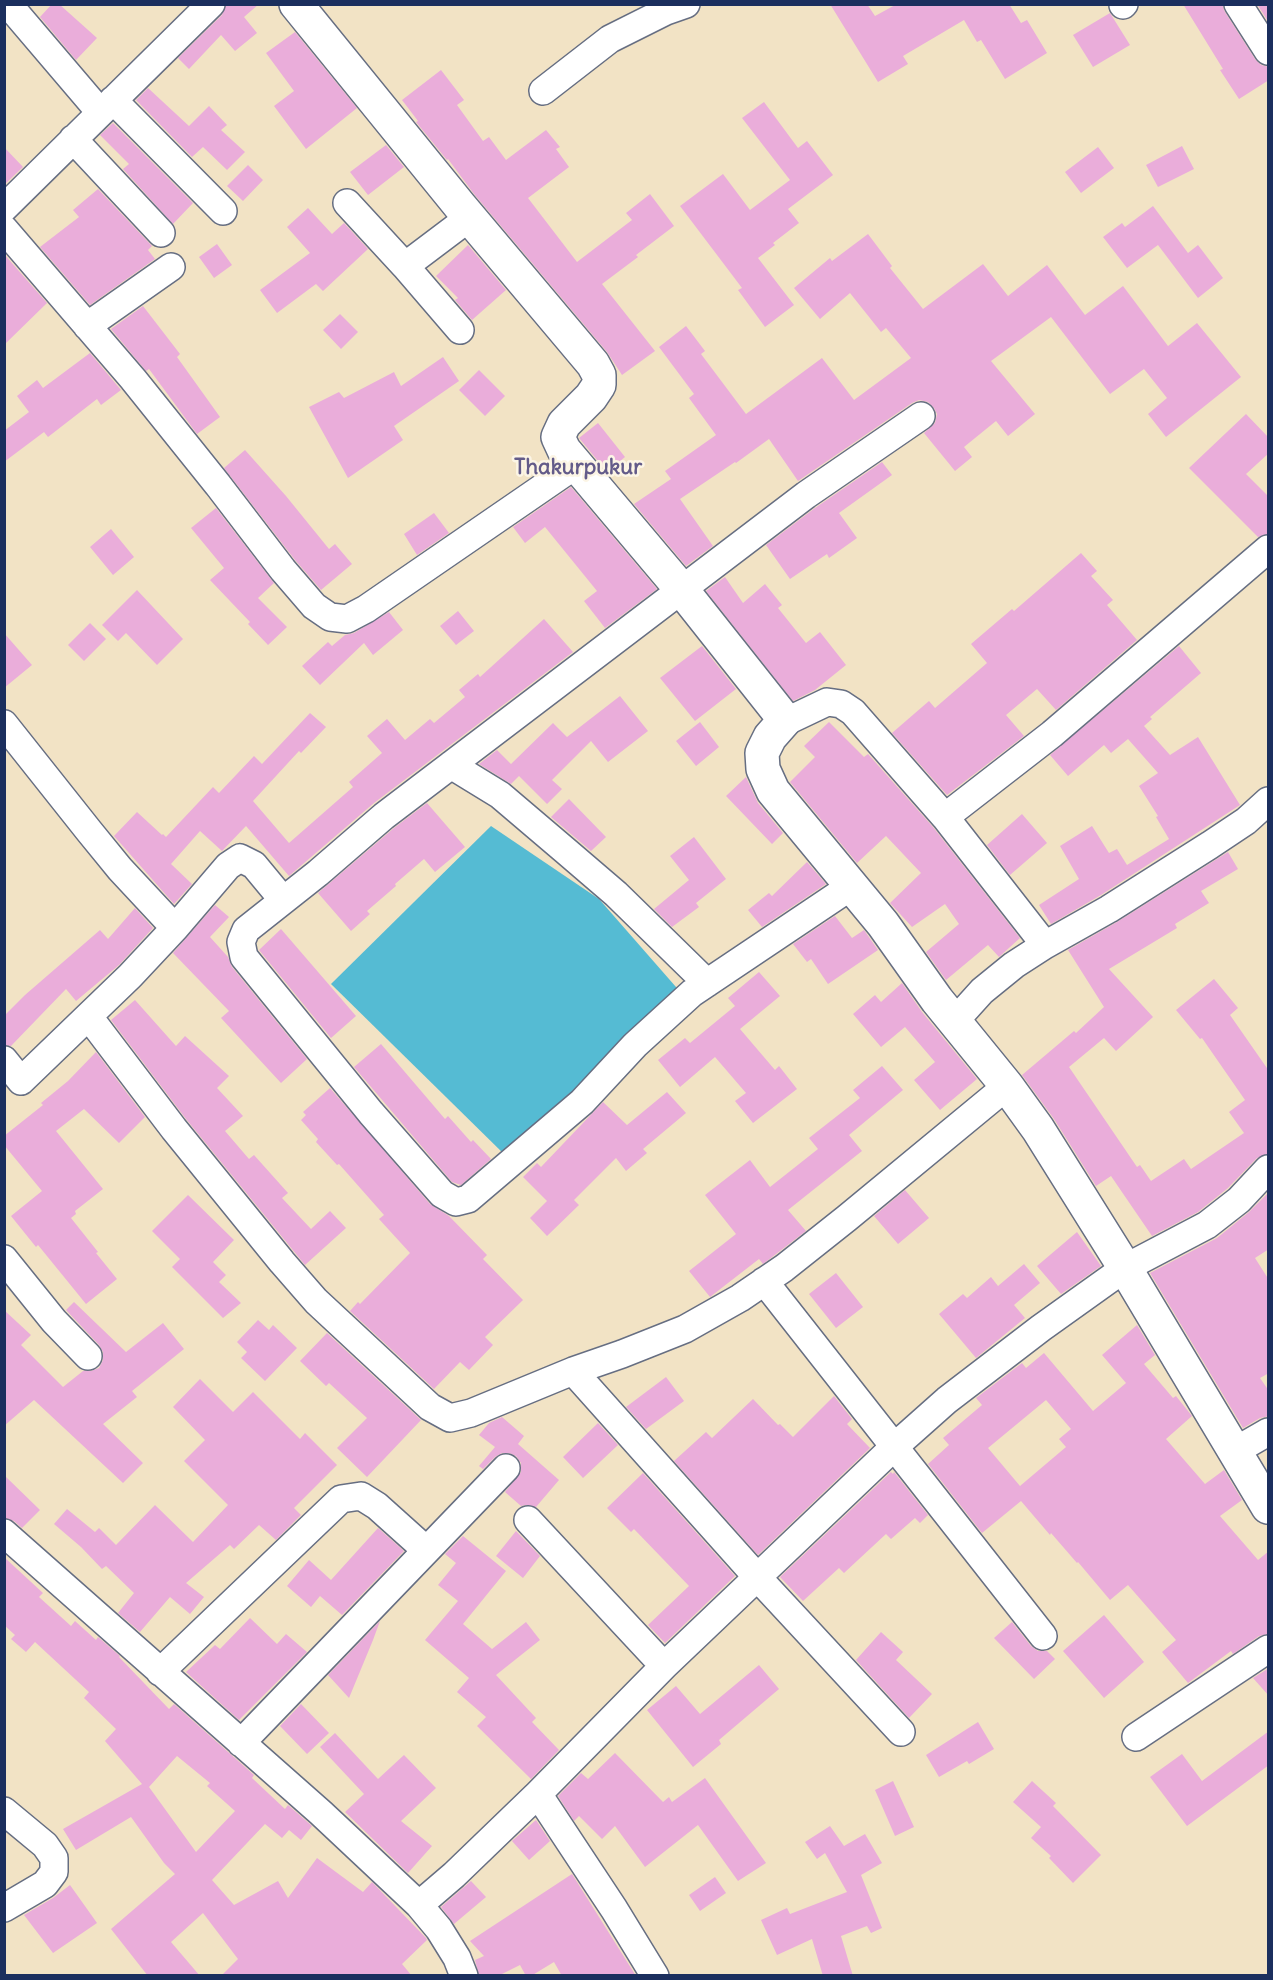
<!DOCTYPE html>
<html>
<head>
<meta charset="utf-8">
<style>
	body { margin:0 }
	#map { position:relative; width:1273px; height:1980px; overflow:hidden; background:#f2e3c5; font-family:Delius,sans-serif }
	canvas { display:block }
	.frame { position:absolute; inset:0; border:6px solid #1b2f5e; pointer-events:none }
</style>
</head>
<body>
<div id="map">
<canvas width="1273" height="1980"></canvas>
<div class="frame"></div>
</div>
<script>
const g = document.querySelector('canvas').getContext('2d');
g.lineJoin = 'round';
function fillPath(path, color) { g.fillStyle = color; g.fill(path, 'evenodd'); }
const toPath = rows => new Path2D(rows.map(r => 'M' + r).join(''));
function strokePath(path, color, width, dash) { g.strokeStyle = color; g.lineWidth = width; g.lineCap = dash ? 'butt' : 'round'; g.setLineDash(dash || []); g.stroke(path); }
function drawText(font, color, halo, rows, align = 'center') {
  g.font = font + ' Delius,sans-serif'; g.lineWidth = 5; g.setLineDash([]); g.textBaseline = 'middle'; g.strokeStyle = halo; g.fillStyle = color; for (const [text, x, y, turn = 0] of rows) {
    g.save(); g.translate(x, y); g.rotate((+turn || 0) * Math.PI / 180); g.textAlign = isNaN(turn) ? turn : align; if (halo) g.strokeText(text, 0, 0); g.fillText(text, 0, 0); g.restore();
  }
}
const water = toPath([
	[491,826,599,899,683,995,507,1157,331,984]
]);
const building = toPath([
	[52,4,59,4,97,38,76,60,40,17],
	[226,4,259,4,244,17,257,33,235,51,221,35,189,69,178,58,222,15],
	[830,4,867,4,875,16,897,4,1009,4,1021,23,1027,20,1047,53,1005,79,981,40,977,42,964,20,903,56,908,64,878,82],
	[1183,4,1222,4,1225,12,1255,59,1261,65,1269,67,1269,80,1239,99,1220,70,1223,69],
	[1257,4,1269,4,1269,23],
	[1110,13,1130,45,1093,67,1073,35],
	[295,32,357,108,306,149,274,106,294,91,266,53],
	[441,70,464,100,457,105,483,141,489,137,506,160,546,130,560,147,556,149,569,167,528,198,577,262,632,220,626,213,650,194,674,226,636,255,638,257,602,284,655,351,622,375,607,352,474,194,448,159,447,160,416,122,418,121,402,100],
	[148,88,189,126,209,106,227,125,221,130,245,152,227,170,203,147,192,157,136,100],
	[764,102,798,148,807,141,833,175,788,209,799,223,773,243,775,245,758,258,794,305,765,327,738,290,742,288,680,206,723,174,750,210,790,180,742,118],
	[113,123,193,203,173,224,123,169,129,164,100,135],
	[386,145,404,167,368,195,350,172],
	[1182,146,1194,169,1158,187,1146,165],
	[4,147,23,167,4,185],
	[1098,147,1114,168,1081,193,1065,172],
	[248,165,263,180,243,201,227,186],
	[98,189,152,246,148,250,155,259,90,305,40,247,79,217,73,210],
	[1153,206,1188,253,1198,245,1223,278,1198,298,1158,245,1127,268,1103,237,1122,223,1125,227],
	[308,208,332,234,344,223,368,249,323,291,316,284,277,313,260,290,310,253,287,227],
	[868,234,892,266,890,268,923,309,983,264,1008,296,1047,265,1085,315,1123,286,1168,346,1197,323,1241,377,1166,437,1148,414,1167,398,1144,369,1110,394,1051,317,991,361,1035,414,1008,436,996,421,964,447,972,457,955,471,924,433,935,423,937,414,934,408,928,402,919,400,912,403,798,481,769,439,736,463,735,462,680,499,713,546,686,566,634,504,671,479,665,471,716,435,689,398,694,394,659,347,686,326,705,351,701,354,746,414,822,358,854,400,911,358,886,328,881,332,850,293,820,319,794,288,830,258,832,261],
	[217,244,232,265,214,278,199,257],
	[468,245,506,290,472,320,455,300,458,298,436,276],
	[4,254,47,303,4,345],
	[143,306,180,354,177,357,220,417,197,434,149,369,146,371,111,329],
	[340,314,358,332,341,349,323,330],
	[90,353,121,390,101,405,97,399,48,437,44,432,4,462,4,431,29,412,17,396,37,380,43,388],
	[443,357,459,381,394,426,403,440,348,478,309,407,339,392,344,398,394,372,401,386],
	[479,370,505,396,485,416,459,390],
	[1246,414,1269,438,1269,453,1246,474,1269,497,1269,534,1258,537,1189,468],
	[598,423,625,457,607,472,579,438],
	[245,450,286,496,329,549,335,544,352,564,321,590,295,560,224,468],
	[882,462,892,475,839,513,857,538,829,558,827,554,790,579,766,545,815,508],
	[571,487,657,589,605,628,584,601,597,591,545,527,525,543,513,527],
	[216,508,274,583,258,598,287,627,268,645,248,624,250,622,210,580,224,568,191,528],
	[434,513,449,533,417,555,404,534],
	[111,529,134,557,113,575,90,547],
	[1081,553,1097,571,1091,576,1113,600,1107,605,1137,640,1056,710,1037,689,1006,715,1024,736,947,795,892,733,929,701,935,708,987,663,971,644,1012,609,1014,611],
	[725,577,743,603,765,584,782,605,778,608,806,643,820,632,846,665,815,690,793,701,706,591],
	[137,590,183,639,157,665,126,633,118,641,102,625],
	[458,611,474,631,456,645,440,626],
	[389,612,403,630,373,655,364,643,320,685,302,666,328,642,332,646,345,635,354,633],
	[544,619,573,652,374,803,289,876,246,826,222,851,200,831,171,864,192,884,174,904,114,836,137,812,162,835,163,834,166,837,213,787,219,793,254,756,262,764,310,713,326,727,301,753,299,751,253,801,289,843,353,787,349,782,382,753,367,736,387,719,405,740,430,719,434,723,465,697,459,690,478,674,480,677],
	[90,623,106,639,84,661,68,645],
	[4,633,32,665,4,688],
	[702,646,736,689,695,721,660,678],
	[1179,646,1201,673,1150,717,1152,719,1144,726,1170,755,1198,737,1240,805,1101,895,1051,924,1039,905,1079,879,1060,846,1092,826,1109,853,1117,849,1127,865,1169,839,1156,817,1158,816,1139,786,1158,773,1128,739,1111,753,1104,745,1068,776,1050,755],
	[620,696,648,731,608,762,591,741,552,780,562,789,547,804,519,776,511,784,479,764,497,750,511,764,553,723,567,737],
	[700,722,719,747,696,766,676,741],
	[829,722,864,757,868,754,933,827,1020,938,999,957,988,945,946,980,926,952,959,924,945,904,912,927,890,903,921,873,886,836,857,863,790,782,815,757,804,746],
	[746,777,758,803,783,833,772,844,726,796],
	[569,799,606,837,591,851,551,817],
	[427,803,465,847,435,872,424,859,395,884,396,886,367,911,370,914,351,931,318,893,394,828],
	[1022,814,1047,843,1010,875,987,845],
	[694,837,726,879,696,903,699,907,672,927,654,909,689,880,670,856],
	[1228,852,1238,869,1201,891,1209,903,1175,924,1177,928,1109,969,1153,1017,1116,1051,1104,1038,1069,1067,1137,1167,1140,1165,1151,1181,1184,1159,1191,1169,1244,1133,1229,1112,1245,1100,1202,1038,1200,1039,1176,1010,1214,979,1238,1008,1230,1015,1269,1071,1269,1154,1257,1158,1228,1188,1198,1212,1152,1236,1111,1176,1096,1186,1054,1119,1022,1075,1074,1031,1076,1033,1104,1007,1068,950,1117,922],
	[807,862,826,884,762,927,748,910,769,893,772,896],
	[215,905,229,917,210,937,228,957,232,967,307,1059,281,1083,221,1018,229,1011,173,953],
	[135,908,153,928,119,965,76,1001,66,989,11,1046,4,1045,4,1016,25,995,100,930,108,939],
	[835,916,852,938,864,930,878,950,828,984,811,959,807,962,793,944],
	[281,929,356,1016,331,1038,259,950],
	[759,972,780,996,740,1029,775,1070,779,1066,797,1089,753,1123,735,1101,746,1093,715,1057,680,1087,658,1060,685,1038,690,1043,735,1006,728,998],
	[902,983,922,1012,977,1079,940,1110,914,1080,935,1062,905,1027,881,1047,853,1014,875,995,881,1002],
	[135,1000,176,1046,185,1036,229,1076,217,1088,243,1116,225,1131,249,1159,254,1155,288,1193,282,1198,311,1229,330,1211,346,1228,305,1265,186,1119,111,1020],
	[381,1044,445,1119,448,1116,471,1142,473,1140,491,1159,461,1185,452,1182,354,1067],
	[96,1052,145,1117,119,1143,84,1109,56,1131,103,1189,75,1211,76,1214,71,1218,98,1252,96,1253,117,1279,86,1304,38,1245,36,1247,11,1216,42,1191,4,1145,4,1136,43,1105,41,1103,68,1081],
	[882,1066,903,1090,849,1135,862,1151,788,1210,806,1231,763,1264,759,1259,710,1297,689,1271,736,1234,705,1195,750,1160,770,1187,818,1149,809,1138,860,1098,853,1090],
	[330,1088,430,1204,449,1216,487,1255,483,1259,523,1300,485,1337,493,1345,469,1370,460,1362,434,1389,350,1311,358,1302,360,1304,410,1253,379,1219,384,1215,339,1164,337,1165,316,1142,318,1139,301,1120,306,1115,303,1112],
	[667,1092,686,1113,643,1149,647,1153,626,1171,616,1158,574,1200,579,1205,547,1236,530,1218,547,1201,523,1177,537,1163,541,1167,603,1102,627,1125],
	[905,1190,929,1218,898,1244,874,1216],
	[1269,1192,1269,1249,1255,1258,1269,1280,1269,1373,1260,1378,1269,1391,1269,1416,1260,1418,1243,1428,1150,1273,1217,1238,1249,1212],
	[188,1195,234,1240,213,1262,226,1275,219,1282,241,1303,223,1318,172,1267,180,1259,152,1231],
	[1077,1232,1101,1266,1061,1294,1037,1266],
	[1024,1264,1040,1283,1014,1305,1025,1318,976,1358,939,1314,963,1294,967,1298,991,1277,998,1286],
	[836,1273,863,1307,836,1328,809,1294],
	[74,1302,126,1352,163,1323,184,1349,132,1391,137,1397,103,1424,143,1463,123,1483,34,1400,4,1426,4,1310,31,1335,21,1345,63,1387,83,1371,91,1371,99,1368,103,1360,103,1352,99,1345,66,1310],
	[258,1320,269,1330,273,1325,297,1348,265,1381,241,1358,247,1352,237,1342],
	[1137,1325,1155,1355,1144,1364,1173,1398,1176,1396,1192,1416,1166,1439,1205,1484,1224,1470,1242,1500,1220,1516,1258,1560,1269,1551,1269,1634,1259,1636,1233,1654,1231,1651,1188,1683,1162,1652,1176,1640,1128,1585,1110,1600,1078,1562,1077,1563,1051,1533,1050,1535,1021,1501,982,1533,928,1464,949,1445,943,1438,982,1405,976,1398,1022,1363,1026,1368,1044,1353,1093,1411,1126,1383,1102,1355],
	[1046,1400,1071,1429,1059,1439,1066,1447,1020,1486,988,1448],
	[327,1333,421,1420,367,1477,337,1448,367,1418,329,1383,326,1386,300,1361],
	[666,1377,684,1401,646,1429,626,1407],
	[200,1379,233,1412,253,1392,300,1439,305,1433,337,1465,294,1508,301,1515,276,1540,259,1525,234,1549,230,1545,186,1583,204,1597,190,1614,170,1597,140,1632,118,1613,134,1593,106,1566,102,1569,81,1547,54,1524,67,1509,95,1532,99,1528,116,1545,155,1505,193,1542,228,1505,184,1461,205,1440,173,1407],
	[834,1396,852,1419,847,1424,870,1448,758,1555,674,1461,706,1432,712,1438,753,1399,778,1425,780,1424,793,1437],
	[502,1417,524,1436,518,1444,559,1480,536,1507,525,1505,521,1506,505,1492,521,1472,521,1463,516,1456,509,1453,502,1453,495,1457,483,1469,479,1466,495,1447,479,1435,489,1423],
	[598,1423,618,1445,583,1478,563,1457],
	[891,1472,893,1474,894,1472,928,1515,920,1523,915,1518,891,1539,886,1534,844,1573,839,1568,803,1601,780,1577],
	[643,1473,735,1576,665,1643,648,1625,689,1586,634,1529,631,1532,607,1508],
	[4,1475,40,1510,22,1528,14,1521,4,1518],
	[378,1528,404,1551,342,1615,320,1596,311,1607,287,1586,309,1560,331,1580],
	[516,1531,540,1556,523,1578,496,1556],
	[463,1536,506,1571,463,1624,492,1649,526,1622,540,1640,496,1675,536,1718,532,1722,559,1750,531,1779,477,1726,486,1717,457,1692,469,1678,425,1640,458,1601,438,1585,456,1563,445,1554],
	[4,1557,43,1593,39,1597,71,1626,75,1621,96,1640,98,1637,120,1656,119,1657,169,1709,174,1704,254,1775,252,1778,285,1809,288,1805,312,1826,301,1840,289,1830,282,1838,265,1824,212,1880,234,1905,278,1881,288,1898,317,1858,363,1892,372,1882,426,1938,427,1940,402,1964,412,1976,221,1976,238,1959,203,1913,171,1942,200,1976,148,1976,111,1929,175,1874,164,1863,131,1817,76,1850,63,1829,142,1784,105,1741,116,1729,84,1698,89,1692,35,1642,26,1652,11,1639,15,1635,4,1625],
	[177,1756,210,1783,207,1786,235,1811,196,1852,149,1787],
	[1104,1615,1144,1662,1104,1698,1063,1651],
	[250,1618,277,1644,286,1634,307,1652,239,1720,186,1672,215,1645,220,1649],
	[380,1621,373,1640,349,1698,328,1675],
	[1012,1622,1031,1646,1038,1651,1047,1651,1055,1659,1034,1679,994,1638],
	[881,1632,903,1652,896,1660,932,1694,909,1718,856,1660],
	[759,1665,779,1689,719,1740,721,1744,693,1767,647,1710,676,1686,700,1714],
	[1269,1668,1269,1696,1253,1678],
	[301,1704,329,1733,307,1754,280,1726],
	[978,1722,994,1749,969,1764,967,1761,939,1777,926,1755],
	[1269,1731,1269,1765,1187,1826,1150,1777,1182,1754,1202,1781],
	[335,1733,378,1779,404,1755,436,1788,401,1821,432,1846,408,1873,345,1812,364,1794,320,1747],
	[615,1753,663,1802,669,1797,672,1802,705,1778,766,1863,738,1881,698,1825,645,1867,615,1826,602,1839,579,1816,574,1821,558,1796,581,1773,588,1779],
	[893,1781,914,1827,895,1836,875,1790],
	[1032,1781,1056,1803,1053,1806,1101,1855,1073,1883,1049,1858,1051,1856,1031,1838,1041,1827,1013,1802],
	[536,1820,550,1841,529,1860,512,1841],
	[830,1826,844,1846,865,1834,882,1863,861,1875,882,1928,871,1933,867,1926,841,1936,853,1976,823,1976,812,1939,777,1955,761,1920,787,1908,790,1914,847,1892,825,1853,817,1859,805,1842],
	[572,1874,636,1976,562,1976,554,1962,531,1976,526,1976,520,1965,498,1976,479,1976,475,1960,484,1956,470,1941],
	[715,1877,726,1893,700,1911,689,1895],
	[471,1881,486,1897,454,1924,441,1907],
	[70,1885,97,1923,53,1953,24,1915,53,1898]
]);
const minor = toPath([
	[8,4,100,112],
	[1238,4,1268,51],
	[1123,5,1124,4],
	[543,91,610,39,666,11,686,4],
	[113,100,223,211],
	[73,139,161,233],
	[347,203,405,266,470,217],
	[4,208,211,4],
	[4,229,133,379,218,485,283,570,314,606,330,617,347,619,366,609,577,464],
	[405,266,460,330],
	[87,326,171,267],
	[785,722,827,702,841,704,853,712,945,817,1045,945],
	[4,724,89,831,120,869,175,928],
	[451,765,500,795,567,852,616,894,707,983],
	[945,817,1052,734,1268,549],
	[850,887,692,993,635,1045,582,1102,468,1199,456,1202,442,1194,371,1113,244,957,241,942,246,930,318,873,384,816,806,495,921,416],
	[89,1017,174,1129,282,1262,316,1301,430,1407,450,1418,471,1413,573,1371,622,1354,685,1329,740,1298,784,1268,847,1218,1007,1086],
	[954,1022,982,991,1014,965,1045,945,1109,909,1210,845,1246,821,1268,801],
	[4,1060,21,1081,130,976,175,928,228,866,240,858,254,865,283,900],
	[4,1259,54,1321,88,1356],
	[764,1281,1043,1636],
	[573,1371,758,1578,901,1732],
	[1235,1451,1268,1432],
	[528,1520,664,1666],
	[4,1533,321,1813,419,1905,454,1875,538,1794,614,1909,655,1976],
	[160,1672,341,1499,361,1496,377,1506,426,1550],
	[1136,1737,1268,1649],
	[241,1743,506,1468],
	[538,1794,664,1666,893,1448,947,1400,1041,1328,1125,1268,1207,1225,1239,1200,1268,1169],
	[4,1811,45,1845,54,1858,54,1872,45,1884,4,1908],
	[419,1905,439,1929,457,1958,464,1976]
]);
const tertiary = toPath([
	[296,4,460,206,593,364,599,375,599,385,591,397,564,424,558,437,564,450,682,590,785,720,770,737,762,753,763,769,773,791,883,924,937,1000,1007,1086,1038,1129,1125,1268,1268,1507]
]);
const districtNames = [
	["Thakurpukur",578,468]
];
fillPath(water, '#55bbd3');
fillPath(building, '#eaadda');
strokePath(minor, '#666e82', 30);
strokePath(tertiary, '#666e82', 36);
strokePath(minor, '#fff', 27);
strokePath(tertiary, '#fff', 33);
drawText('bold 22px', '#635b89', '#fcf5e5', districtNames);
</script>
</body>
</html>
